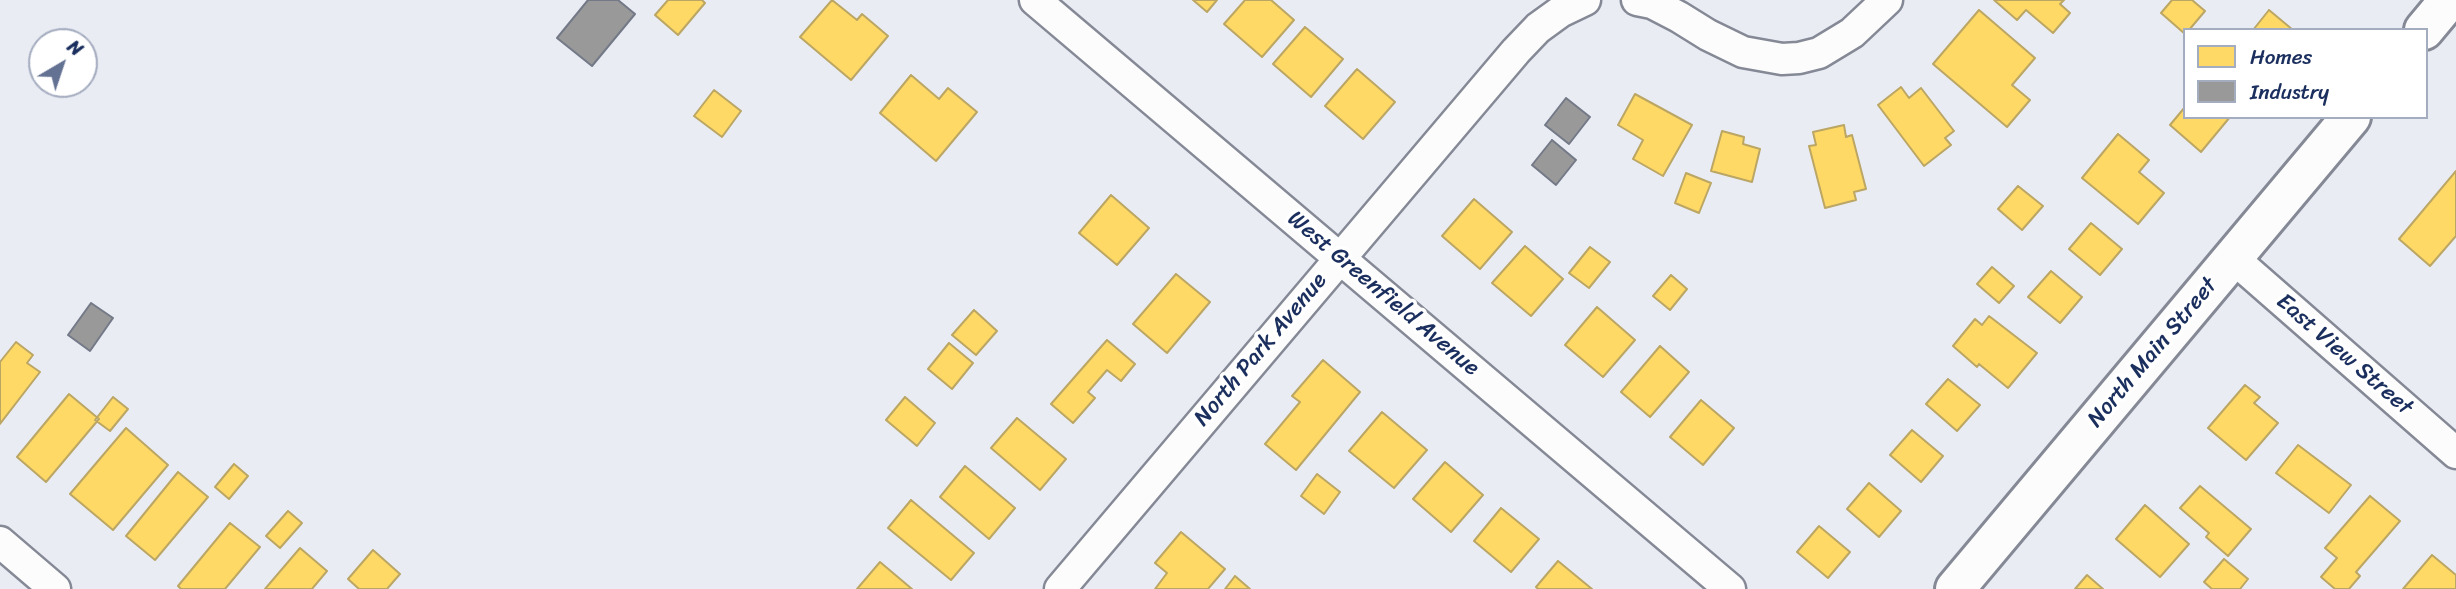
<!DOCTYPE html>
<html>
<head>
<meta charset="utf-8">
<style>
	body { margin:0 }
	#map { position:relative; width:2456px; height:589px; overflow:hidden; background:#eaecf4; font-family:Sriracha,sans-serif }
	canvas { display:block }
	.legend { position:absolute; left:2183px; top:28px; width:245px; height:91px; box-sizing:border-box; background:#fff; border:2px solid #a4acbf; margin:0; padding:9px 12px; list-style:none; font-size:21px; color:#1b2f5e }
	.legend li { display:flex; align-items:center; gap:14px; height:35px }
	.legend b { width:35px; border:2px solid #a4acbf }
	.north { position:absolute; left:28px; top:28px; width:70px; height:70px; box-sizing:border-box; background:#fff; border:2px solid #a4acbf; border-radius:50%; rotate:39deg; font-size:19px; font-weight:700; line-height:28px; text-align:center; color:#1b2f5e }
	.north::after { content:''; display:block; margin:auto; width:24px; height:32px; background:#637192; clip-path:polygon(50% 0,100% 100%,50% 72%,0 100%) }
</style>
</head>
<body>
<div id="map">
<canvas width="2456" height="589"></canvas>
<ul class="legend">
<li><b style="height:19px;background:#ffd966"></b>Homes</li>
<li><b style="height:19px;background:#999"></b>Industry</li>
</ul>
<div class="north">N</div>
</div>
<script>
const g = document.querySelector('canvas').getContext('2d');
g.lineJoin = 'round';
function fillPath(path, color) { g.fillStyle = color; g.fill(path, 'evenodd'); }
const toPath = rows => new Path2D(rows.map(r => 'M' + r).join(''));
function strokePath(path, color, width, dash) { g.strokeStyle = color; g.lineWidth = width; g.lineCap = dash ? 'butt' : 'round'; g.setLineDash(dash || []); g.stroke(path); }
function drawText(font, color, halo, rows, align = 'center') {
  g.font = font + ' Sriracha,sans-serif'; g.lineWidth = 7; g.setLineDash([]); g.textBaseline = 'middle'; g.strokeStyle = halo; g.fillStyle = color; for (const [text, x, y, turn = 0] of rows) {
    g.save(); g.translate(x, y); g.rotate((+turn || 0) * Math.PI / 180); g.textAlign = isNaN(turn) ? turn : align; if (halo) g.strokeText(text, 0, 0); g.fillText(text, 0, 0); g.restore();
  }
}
const homes = toPath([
	[668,0,702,0,705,3,678,35,655,15,668,0],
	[832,0,857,20,862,14,888,36,851,80,800,37,832,0],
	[1193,0,1217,0,1207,12,1193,0],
	[1245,0,1271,0,1294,20,1262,57,1224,24,1245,0],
	[1994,0,2064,0,2060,4,2070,13,2053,33,2026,10,2017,20,1994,0],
	[2172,0,2192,0,2205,11,2189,30,2185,30,2185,34,2161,13,2172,0],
	[1979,10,2035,58,2012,85,2030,100,2007,127,1933,64,1979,10],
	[2269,10,2293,30,2253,30,2269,10],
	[1305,27,1343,59,1311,97,1273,64,1305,27],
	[1357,69,1395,102,1363,139,1325,106,1357,69],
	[911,75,939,99,948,88,977,112,936,161,880,113,911,75],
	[1901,87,1909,98,1921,88,1954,131,1945,138,1951,145,1924,166,1878,105,1901,87],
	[714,90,741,111,722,137,694,116,714,90],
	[1635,94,1692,125,1663,176,1633,159,1643,140,1618,125,1635,94],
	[2185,107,2185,117,2230,117,2201,152,2170,125,2185,107],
	[1844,125,1846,137,1852,135,1866,189,1854,192,1856,200,1825,208,1809,146,1816,145,1813,132,1844,125],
	[1722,131,1744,137,1743,144,1760,149,1752,182,1711,171,1722,131],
	[2118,134,2149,160,2139,172,2164,193,2138,224,2082,178,2118,134],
	[2456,171,2456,236,2430,266,2399,239,2456,171],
	[1686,173,1711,183,1699,213,1675,203,1686,173],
	[2018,186,2043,206,2022,230,1998,209,2018,186],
	[1111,195,1149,228,1117,265,1079,233,1111,195],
	[1474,199,1512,232,1480,269,1442,236,1474,199],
	[2091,223,2122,249,2100,275,2069,249,2091,223],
	[1525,246,1563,279,1531,316,1492,283,1525,246],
	[1590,247,1610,262,1589,288,1569,273,1590,247],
	[1992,267,2014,286,1999,303,1977,284,1992,267],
	[2051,271,2082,297,2060,323,2028,297,2051,271],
	[1176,274,1210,302,1167,353,1133,324,1176,274],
	[1671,275,1687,289,1670,310,1653,296,1671,275],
	[1597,307,1635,340,1603,377,1565,345,1597,307],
	[974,310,997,331,976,355,952,335,974,310],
	[1989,316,2037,353,2008,388,1979,364,1977,367,1953,346,1975,319,1982,325,1989,316],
	[1107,340,1135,364,1121,381,1107,370,1088,392,1095,398,1073,423,1051,404,1107,340],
	[16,342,33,355,27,363,40,372,0,424,0,362,16,342],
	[949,343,973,363,952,389,928,369,949,343],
	[1660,346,1689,372,1650,417,1621,392,1660,346],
	[1323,360,1360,392,1296,470,1265,444,1300,402,1292,396,1323,360],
	[1948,379,1980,405,1957,431,1926,404,1948,379],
	[2245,385,2260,397,2254,403,2278,423,2246,460,2208,428,2245,385],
	[69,394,99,419,46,482,17,457,69,394],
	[113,397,128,409,110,431,95,420,113,397],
	[905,397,935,423,917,446,886,420,905,397],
	[1701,400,1734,428,1703,465,1670,437,1701,400],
	[1382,412,1427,450,1394,488,1349,451,1382,412],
	[1017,418,1066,459,1040,490,991,448,1017,418],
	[126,428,168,465,113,530,70,494,126,428],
	[1912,430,1943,456,1921,482,1890,455,1912,430],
	[2298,445,2351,485,2329,513,2276,473,2298,445],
	[1445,462,1483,495,1451,532,1413,499,1445,462],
	[234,464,248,476,229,499,215,487,234,464],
	[965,466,1015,508,989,539,940,497,965,466],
	[178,472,208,497,155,560,126,536,178,472],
	[1317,474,1340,492,1324,514,1301,496,1317,474],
	[1869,483,1901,511,1879,537,1847,509,1869,483],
	[2200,486,2251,529,2228,556,2206,537,2209,533,2180,508,2200,486],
	[2370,496,2400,521,2356,572,2360,576,2349,589,2335,589,2321,577,2337,558,2325,548,2370,496],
	[911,500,974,553,951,580,888,528,911,500],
	[2145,505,2189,544,2160,577,2116,539,2145,505],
	[1501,508,1539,539,1511,572,1474,541,1501,508],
	[288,511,302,523,280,548,266,536,288,511],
	[230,523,260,547,225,589,181,589,178,586,230,523],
	[1819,526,1850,552,1828,578,1797,552,1819,526],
	[1181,532,1225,569,1208,589,1155,589,1167,573,1155,563,1181,532],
	[300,548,327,571,312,589,265,589,300,548],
	[373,550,400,574,387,589,359,589,348,579,373,550],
	[2432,555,2456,575,2456,589,2403,589,2432,555],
	[2224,559,2248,579,2240,589,2212,589,2204,582,2224,559],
	[1558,561,1592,589,1538,589,1536,587,1558,561],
	[880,562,912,589,857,589,880,562],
	[2087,575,2103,589,2075,589,2087,575],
	[1235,576,1250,589,1225,589,1235,576]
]);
const industry = toPath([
	[588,0,618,0,635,14,592,66,557,38,588,0],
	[1566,98,1590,117,1569,144,1545,125,1566,98],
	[1552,140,1576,160,1556,185,1532,165,1552,140],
	[91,303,113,318,90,351,68,335,91,303]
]);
const street = toPath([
	[1035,0,1730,589],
	[1637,0,1652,3,1679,17,1708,35,1743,52,1782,59,1799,58,1819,53,1852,33,1887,0],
	[2233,258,2456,453],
	[0,542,55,589],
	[1060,589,1516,51,1538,28,1560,12,1585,0]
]);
const secondary = toPath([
	[2424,30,2449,0],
	[1955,589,2351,117]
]);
const streetNames = [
	["West Greenfield Avenue",1383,294,40],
	["North Park Avenue",1261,350,-50],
	["North Main Street",2153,353,-50],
	["East View Street",2344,355,41]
];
fillPath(homes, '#ffd966');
strokePath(homes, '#bba664', 2);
fillPath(industry, '#999');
strokePath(industry, '#737987', 2);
strokePath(street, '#848995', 35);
strokePath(secondary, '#848995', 44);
strokePath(street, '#fcfcfd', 30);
strokePath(secondary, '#fcfcfd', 38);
drawText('23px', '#1b2f5e', '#fff', streetNames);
</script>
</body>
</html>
